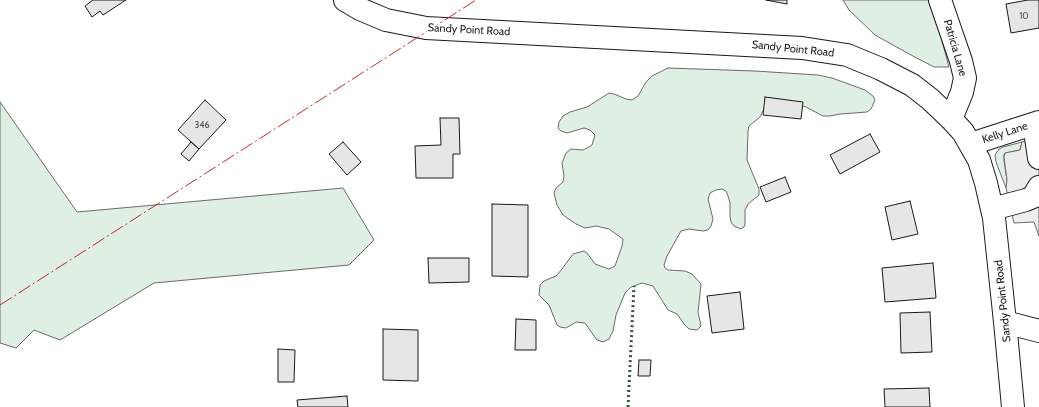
<!DOCTYPE html>
<html>
<head>
<meta charset="utf-8">
<style>
	body { margin:0 }
	canvas { display:block; background:#fff }
</style>
</head>
<body>
<canvas width="1039" height="407"></canvas>
<script>
const g = document.querySelector('canvas').getContext('2d');
g.lineJoin = 'round';
function fillPath(path, color) { g.fillStyle = color; g.fill(path, 'evenodd'); }
const toPath = rows => new Path2D(rows.map(r => 'M' + r).join(''));
function strokePath(path, color, width, dash) { g.strokeStyle = color; g.lineWidth = width; g.lineCap = dash ? 'butt' : 'round'; g.setLineDash(dash || []); g.stroke(path); }
function drawText(font, color, halo, rows, align = 'center') {
  g.font = font + ' Cabin,sans-serif'; g.lineWidth = 3; g.setLineDash([]); g.textBaseline = 'middle'; g.strokeStyle = halo; g.fillStyle = color; for (const [text, x, y, turn = 0] of rows) {
    g.save(); g.translate(x, y); g.rotate((+turn || 0) * Math.PI / 180); g.textAlign = isNaN(turn) ? turn : align; if (halo) g.strokeText(text, 0, 0); g.fillText(text, 0, 0); g.restore();
  }
}
const green = toPath([
	[843,0,931,0,949,67,934,67,911,55,875,35,849,10,843,0],
	[668,68,755,71,818,75,832,78,865,90,873,96,875,100,871,109,867,112,841,114,829,116,823,116,806,107,792,103,765,107,760,117,749,126,748,131,747,160,759,189,759,195,748,204,745,210,745,224,744,227,741,229,734,226,731,222,730,215,730,203,728,196,726,191,722,189,716,190,710,193,708,199,713,219,711,226,708,230,703,231,689,229,681,231,667,256,664,265,665,268,668,270,685,271,692,274,701,284,698,312,701,326,697,330,689,329,684,324,677,314,668,310,653,286,642,283,631,287,625,293,616,315,613,331,609,339,603,342,597,340,585,323,576,322,566,328,560,327,557,325,549,305,539,295,540,285,544,281,556,276,562,269,573,254,584,251,587,253,595,264,609,269,615,266,622,246,623,239,609,229,596,226,585,228,576,224,563,215,557,205,554,193,556,188,563,182,564,176,562,163,566,153,571,149,583,150,587,148,592,145,595,135,590,130,584,128,567,133,561,131,558,128,559,122,563,116,570,112,587,107,609,93,614,94,626,99,632,100,638,96,646,82,652,76,668,68],
	[0,102,77,212,343,188,374,240,349,265,154,283,60,340,34,330,16,348,0,343,0,102],
	[1022,142,1020,150,1005,153,1004,155,1004,161,1007,180,1006,188,996,162,995,155,999,149,1003,147,1022,142]
]);
const parking = toPath([
	[1039,137,1039,236,1034,222,1014,223,1006,188,1007,180,1004,157,1005,153,1020,150,1022,142,1039,137]
]);
const building = toPath([
	[93,0,126,0,103,15,100,11,92,17,85,6,93,0],
	[766,0,787,0,787,4,766,0],
	[1028,0,1039,0,1039,28,1011,33,1006,4,1028,0],
	[765,97,803,102,801,119,763,115,765,97],
	[205,100,226,120,199,149,178,130,205,100],
	[440,118,459,118,460,154,453,154,453,178,416,178,415,146,441,145,440,118],
	[870,134,880,152,840,174,830,155,870,134],
	[191,142,199,149,189,161,181,154,191,142],
	[343,142,361,162,347,175,329,154,343,142],
	[785,177,791,192,766,202,760,187,785,177],
	[910,201,918,234,892,240,885,207,910,201],
	[492,204,528,205,528,277,492,276,492,204],
	[428,258,469,258,469,282,429,283,428,258],
	[933,263,936,298,885,302,882,268,933,263],
	[740,292,744,329,712,333,707,296,740,292],
	[930,312,932,352,901,353,900,313,930,312],
	[516,319,536,320,536,350,515,350,516,319],
	[383,329,418,330,418,381,383,380,383,329],
	[278,349,295,350,294,382,278,382,278,349],
	[639,360,651,360,650,376,638,376,639,360],
	[929,388,930,407,885,407,884,389,929,388],
	[347,396,348,407,298,407,297,400,347,396]
]);
const minor = toPath([
	[345,0,360,9,386,20,426,28,802,48,847,55,881,69,912,85,930,99,951,119,963,132,979,160,986,183,994,218,1005,322,1013,407],
	[940,0,961,61,965,78,962,92,951,119],
	[1034,124,1039,158],
	[971,144,1039,122],
	[992,209,1026,200,1033,197,1039,187],
	[1005,322,1039,331]
]);
const hedge = toPath([
	[628,407,634,286]
]);
const power = toPath([
	[0,305,476,0]
]);
const numberNames = [
	["10",1024,16],
	["346",202,125]
];
const streetNames = [
	["Sandy Point Road",469,30,3],
	["Patricia Lane",955,48,74],
	["Sandy Point Road",793,49,6],
	["Kelly Lane",1005,133,-18],
	["Sandy Point Road",1003,301,-96]
];
fillPath(green, '#e0efe3');
strokePath(green, '#6a6a6a', 1);
fillPath(parking, '#ededed');
strokePath(parking, '#6a6a6a', 1);
fillPath(building, '#e6e6e6');
strokePath(building, '#1a1a1a', 1);
strokePath(minor, '#1a1a1a', 24);
strokePath(minor, '#fff', 22);
strokePath(hedge, '#2b5a34', 3, [2, 3]);
strokePath(power, '#c62828', 1, [14, 3, 2, 3]);
drawText('9px', '#4d4d4d', null, numberNames);
drawText('11px', '#1a1a1a', '#fff', streetNames);
</script>
</body>
</html>
